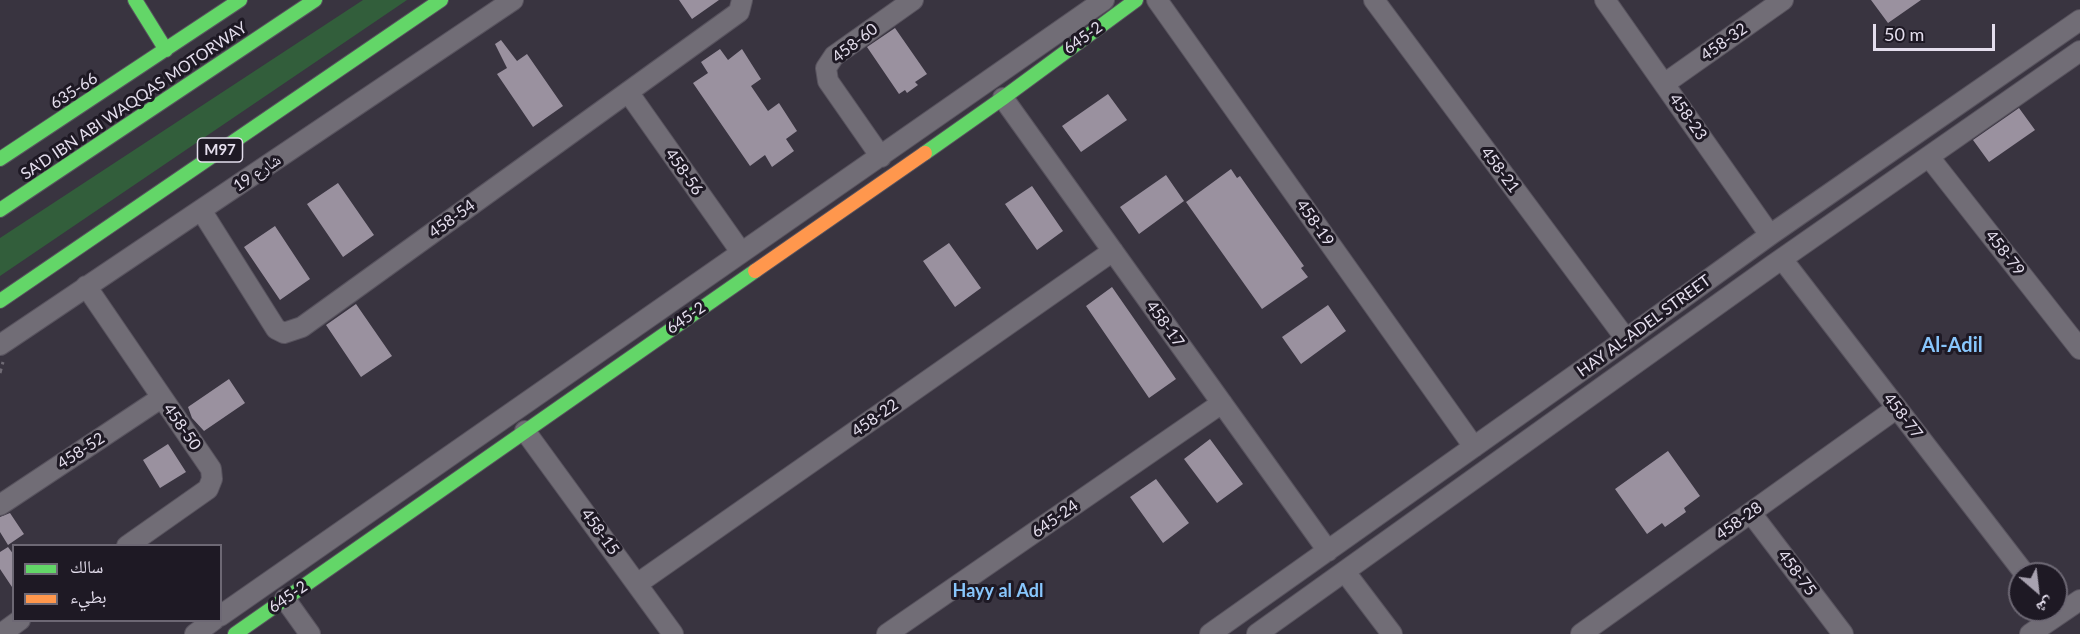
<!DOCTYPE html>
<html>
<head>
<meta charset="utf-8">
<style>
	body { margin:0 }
	#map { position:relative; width:2080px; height:634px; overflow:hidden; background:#393440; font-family:Lato,"Noto Naskh Arabic",sans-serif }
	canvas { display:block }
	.legend { position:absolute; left:12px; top:544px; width:210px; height:78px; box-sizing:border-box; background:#1e1924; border:2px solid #6d6874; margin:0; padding:8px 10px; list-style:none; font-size:18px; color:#e4deed }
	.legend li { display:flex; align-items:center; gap:12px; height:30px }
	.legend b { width:30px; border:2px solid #6d6874 }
	.north { position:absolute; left:2008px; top:562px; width:60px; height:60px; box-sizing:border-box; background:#1e1924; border:2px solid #6d6874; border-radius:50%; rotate:152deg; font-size:16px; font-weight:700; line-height:24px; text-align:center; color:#e4deed }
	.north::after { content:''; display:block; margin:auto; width:21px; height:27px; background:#a8a2b0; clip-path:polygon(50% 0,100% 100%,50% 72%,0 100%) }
	.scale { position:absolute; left:1873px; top:24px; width:122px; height:27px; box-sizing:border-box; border:3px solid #e4deed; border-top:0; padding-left:8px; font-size:18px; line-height:21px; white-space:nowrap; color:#e4deed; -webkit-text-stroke:4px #1e1924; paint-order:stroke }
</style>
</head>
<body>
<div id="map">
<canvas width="2080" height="634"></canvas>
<ul class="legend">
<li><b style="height:8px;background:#63d668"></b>سالك</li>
<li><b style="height:8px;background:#ff974d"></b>بطيء</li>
</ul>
<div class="north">ش</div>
<div class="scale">50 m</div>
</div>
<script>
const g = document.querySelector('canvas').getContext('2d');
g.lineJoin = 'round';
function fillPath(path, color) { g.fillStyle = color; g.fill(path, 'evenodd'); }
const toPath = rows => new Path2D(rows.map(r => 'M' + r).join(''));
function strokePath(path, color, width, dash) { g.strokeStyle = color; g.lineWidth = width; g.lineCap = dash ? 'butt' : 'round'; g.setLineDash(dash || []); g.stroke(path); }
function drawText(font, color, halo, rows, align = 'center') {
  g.font = font + ' Lato,"Noto Naskh Arabic",sans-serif'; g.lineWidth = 6; g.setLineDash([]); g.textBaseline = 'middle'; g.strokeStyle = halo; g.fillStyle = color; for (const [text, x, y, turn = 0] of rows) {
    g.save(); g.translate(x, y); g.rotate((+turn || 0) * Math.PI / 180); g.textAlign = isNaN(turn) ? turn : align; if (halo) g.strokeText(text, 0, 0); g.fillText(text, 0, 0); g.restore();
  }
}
const green = toPath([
	[363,0,407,0,0,276,0,238]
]);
const building = toPath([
	[679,0,719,0,692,19],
	[1871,0,1921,0,1888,23],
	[895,28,927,74,915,82,918,85,907,93,905,90,899,94,867,47],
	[501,40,517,61,527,54,563,106,533,127,497,74,507,68,495,44],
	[720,49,728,60,742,49,761,79,751,86,768,111,779,103,797,131,786,139,794,151,772,167,765,155,750,166,693,83,708,73,701,62],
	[1108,94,1127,120,1081,152,1062,126],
	[2019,108,2035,130,1989,162,1973,140],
	[1231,169,1237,178,1240,176,1259,203,1304,266,1301,268,1308,277,1262,309,1186,202],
	[1166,175,1184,201,1139,234,1120,207],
	[338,183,374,235,343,257,307,204],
	[1032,186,1063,231,1037,250,1005,204],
	[275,226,310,279,280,300,244,247],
	[949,243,981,288,955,307,923,261],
	[1112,287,1176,379,1149,398,1086,306],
	[356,304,392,356,361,377,326,325],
	[1328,305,1346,331,1301,364,1282,337],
	[229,379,245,403,204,431,192,418,188,407],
	[1210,439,1243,484,1217,503,1184,459],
	[168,444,186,472,160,488,143,460],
	[1668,451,1700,496,1684,508,1686,512,1665,527,1662,523,1647,534,1615,489],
	[1156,479,1189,523,1163,543,1130,497],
	[10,513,24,534,8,545,0,532,0,517],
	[8,547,14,555,14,590,0,569,0,552]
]);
const path = toPath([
	[0,373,3,362]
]);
const street = toPath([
	[1157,0,1474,447],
	[1374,0,1626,339],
	[1605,0,1770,235],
	[1664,84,1783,0],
	[628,92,741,252],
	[1003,98,1328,551],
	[881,157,828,81,826,68,834,56,913,0],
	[1929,157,2080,349],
	[201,210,276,329,284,333,302,327,739,12,742,0],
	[1782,259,2025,574],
	[86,286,211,469,212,479,208,489,127,546],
	[0,345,513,0],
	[525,431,673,634],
	[0,505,161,398],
	[1751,513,1843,634],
	[1345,572,1392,634],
	[637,584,1113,251],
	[285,599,310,634],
	[220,616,1104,0],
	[1,634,20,620],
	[195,634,214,620],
	[887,634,1222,403],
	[1210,634,1626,339,1770,235,2080,20],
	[1257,634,1773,265,2080,51],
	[1581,634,1897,408],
	[2030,634,2080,600]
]);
const fast = toPath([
	[135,0,166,50],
	[925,153,1003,98,1136,0],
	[0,159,240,0],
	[0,210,315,0],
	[0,301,441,0],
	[235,634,755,271]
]);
const slow = toPath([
	[755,271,925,153]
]);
const shields = [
	[220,150,45]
];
const shieldNames = [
	["M97",220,150]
];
const streetNames = [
	["645-2",1083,38,-36],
	["458-32",1724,42,-35],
	["458-60",855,43,-38],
	["635-66",74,91,-33],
	["SA'D IBN ABI WAQQAS MOTORWAY",134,101,-34],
	["458-23",1688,117,55],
	["458-21",1500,170,53],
	["458-56",684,172,55],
	["شارع 19",257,173,-34],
	["458-54",452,219,-36],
	["458-19",1315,223,55],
	["458-79",2005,253,52],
	["645-2",686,318,-35],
	["458-17",1165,324,54],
	["HAY AL-ADEL STREET",1644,326,-36],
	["458-77",1903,416,52],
	["458-22",875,418,-35],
	["458-50",182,427,55],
	["458-52",81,451,-33],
	["645-24",1055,519,-35],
	["458-28",1739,521,-36],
	["458-15",600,532,54],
	["458-75",1797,573,53],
	["645-2",288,597,-35]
];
const neighbourhoodNames = [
	["Hayy al Adl",998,591]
];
const quarterNames = [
	["Al-Adil",1952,346]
];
fillPath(green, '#325e3b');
fillPath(building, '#9a919f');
strokePath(street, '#58535e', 22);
strokePath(fast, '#58535e', 16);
strokePath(slow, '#58535e', 16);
strokePath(path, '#6f6a74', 3, [4.5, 4.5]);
strokePath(street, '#716d76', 20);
strokePath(fast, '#63d668', 14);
strokePath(slow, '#ff974d', 14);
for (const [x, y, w] of shields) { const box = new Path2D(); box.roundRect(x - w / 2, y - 12, w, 24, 4.5); g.fillStyle = '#1e1924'; g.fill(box); strokePath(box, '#e4deed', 1.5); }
drawText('bold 15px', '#e4deed', null, shieldNames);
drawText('16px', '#e4deed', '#1e1924', streetNames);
drawText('bold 18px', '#88c6fc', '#1e1924', neighbourhoodNames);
drawText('bold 20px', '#88c6fc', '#1e1924', quarterNames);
</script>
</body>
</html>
